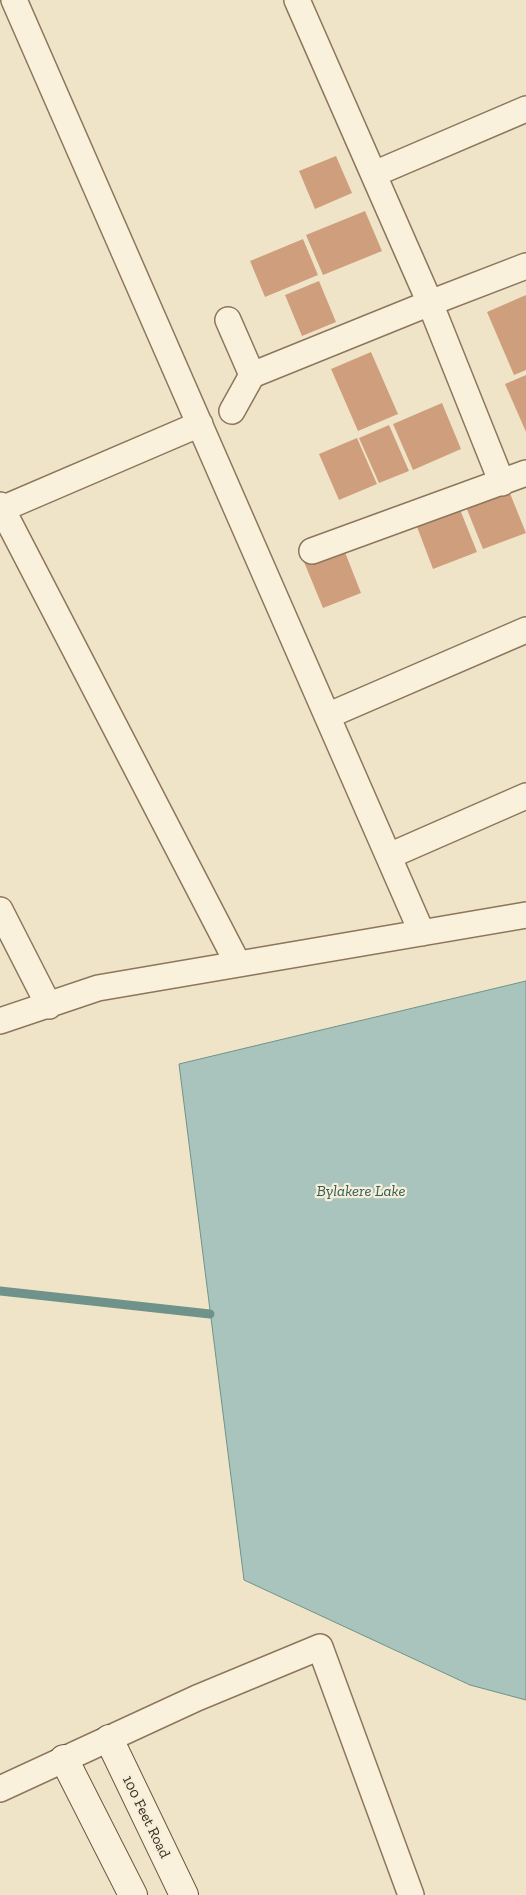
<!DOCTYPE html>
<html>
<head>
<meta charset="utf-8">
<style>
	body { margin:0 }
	canvas { display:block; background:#f0e4c8 }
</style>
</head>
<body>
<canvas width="526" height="1895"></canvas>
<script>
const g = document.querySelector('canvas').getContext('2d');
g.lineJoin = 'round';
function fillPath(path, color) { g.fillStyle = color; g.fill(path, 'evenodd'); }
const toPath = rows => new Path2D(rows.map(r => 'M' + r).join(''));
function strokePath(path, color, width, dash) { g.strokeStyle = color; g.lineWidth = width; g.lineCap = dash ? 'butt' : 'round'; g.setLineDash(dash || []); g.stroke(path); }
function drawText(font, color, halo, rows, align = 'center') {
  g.font = font + ' "Zilla Slab",serif'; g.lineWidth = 4.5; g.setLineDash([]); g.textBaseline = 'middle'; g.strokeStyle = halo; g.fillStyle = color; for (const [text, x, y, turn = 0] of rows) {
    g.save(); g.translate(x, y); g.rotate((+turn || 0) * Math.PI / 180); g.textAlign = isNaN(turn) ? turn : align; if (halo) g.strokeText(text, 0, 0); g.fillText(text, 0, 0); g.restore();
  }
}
const water = toPath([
	[526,981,526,1700,470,1685,244,1580,179,1064,526,981]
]);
const stream = toPath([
	[0,1291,210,1314]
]);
const building = toPath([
	[336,156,352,193,315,209,299,171],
	[365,211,382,251,323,275,306,235],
	[303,239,318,275,265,297,250,261],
	[319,281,336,322,302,336,285,295],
	[526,295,526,370,514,375,487,312],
	[371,352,398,414,358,431,331,369],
	[526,375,526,432,505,384],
	[442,403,461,449,413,470,393,424],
	[389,425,409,471,379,483,359,438],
	[357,438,377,484,339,500,319,454],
	[507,486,526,533,483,549,464,502],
	[457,502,477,552,433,569,414,519],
	[343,547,361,593,323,608,304,562]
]);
const street = toPath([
	[14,0,422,933],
	[297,0,430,303,502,483],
	[374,174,526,109],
	[228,320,252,375],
	[232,411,252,375,430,303,526,266],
	[0,505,238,964],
	[2,509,200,424],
	[312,551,526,473],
	[327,716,526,630],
	[389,856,526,796],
	[0,910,49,1006],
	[0,1021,98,988,526,915],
	[0,1789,197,1698,320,1647,411,1895]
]);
const secondary = toPath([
	[109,1739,184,1895],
	[64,1759,133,1895]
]);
const streetNames = [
	["100 Feet Road",146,1817,64]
];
const waterNames = [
	["Bylakere Lake",361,1191]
];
fillPath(water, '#a9c4bc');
strokePath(water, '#6f938a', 1);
strokePath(stream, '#6f938a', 9);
fillPath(building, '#cf9f7d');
strokePath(street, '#8d765c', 28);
strokePath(secondary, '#6f573f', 30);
strokePath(street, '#faf1dc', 25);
strokePath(secondary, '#faf1dc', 28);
drawText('15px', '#3d2e20', '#f7eed8', streetNames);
drawText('italic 16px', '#2f5d5a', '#f7eed8', waterNames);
</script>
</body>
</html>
